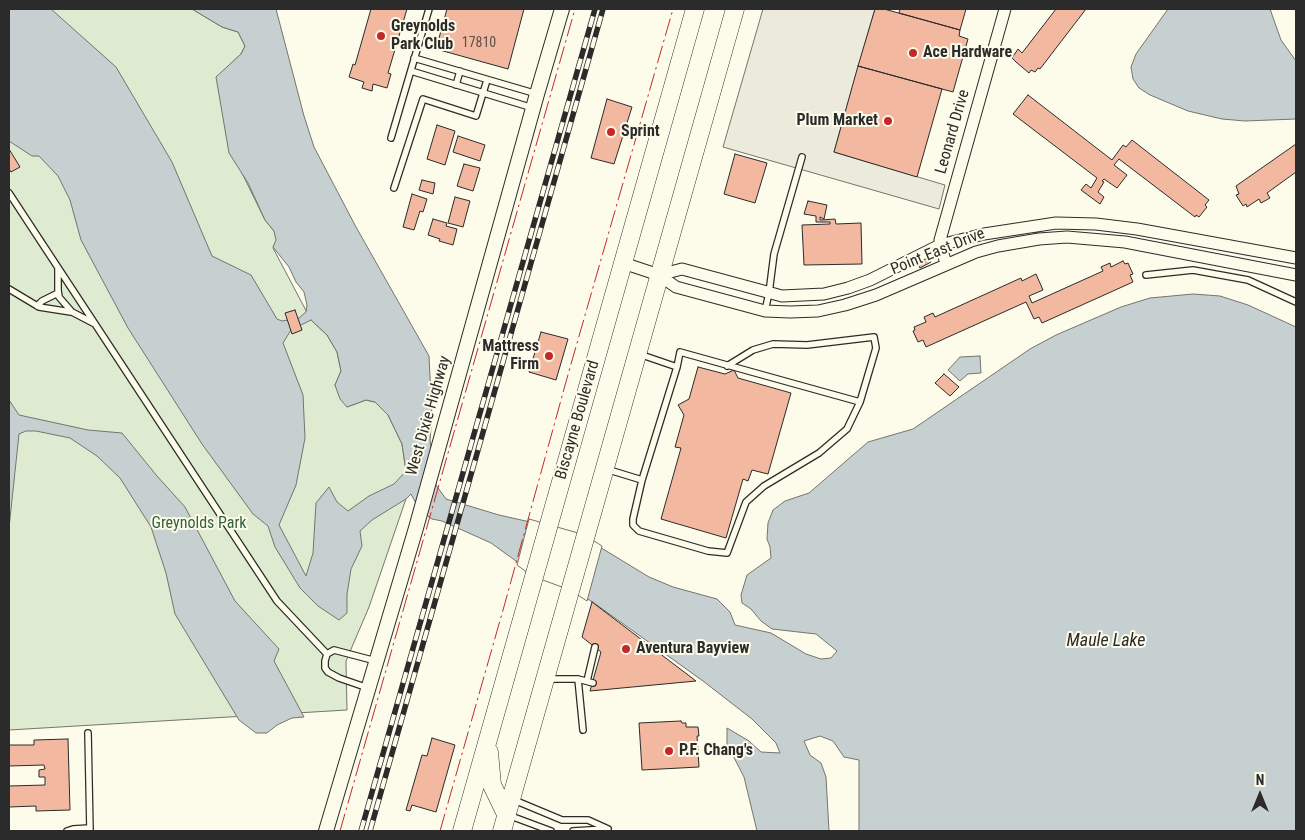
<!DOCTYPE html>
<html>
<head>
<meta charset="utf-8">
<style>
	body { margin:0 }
	#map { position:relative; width:1305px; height:840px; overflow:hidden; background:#fdfbea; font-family:"Roboto Condensed",sans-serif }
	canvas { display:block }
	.frame { position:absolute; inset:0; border:10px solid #2b2b2b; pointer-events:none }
	.north { position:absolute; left:1235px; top:770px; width:50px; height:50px; -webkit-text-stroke:4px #fdfbea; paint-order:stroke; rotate:0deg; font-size:14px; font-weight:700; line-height:20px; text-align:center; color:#2b2b2b }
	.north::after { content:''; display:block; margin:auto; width:18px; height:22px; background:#2b2b2b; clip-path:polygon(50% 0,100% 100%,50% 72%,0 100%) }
</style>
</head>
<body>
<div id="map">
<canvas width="1305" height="840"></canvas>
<div class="frame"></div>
<div class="north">N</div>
</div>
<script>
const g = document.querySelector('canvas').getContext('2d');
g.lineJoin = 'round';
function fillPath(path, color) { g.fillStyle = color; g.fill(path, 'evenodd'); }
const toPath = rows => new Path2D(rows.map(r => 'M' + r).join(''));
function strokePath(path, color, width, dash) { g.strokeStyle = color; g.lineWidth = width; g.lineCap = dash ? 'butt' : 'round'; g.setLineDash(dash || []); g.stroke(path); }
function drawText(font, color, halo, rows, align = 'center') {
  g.font = font + ' "Roboto Condensed",sans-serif'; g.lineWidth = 4; g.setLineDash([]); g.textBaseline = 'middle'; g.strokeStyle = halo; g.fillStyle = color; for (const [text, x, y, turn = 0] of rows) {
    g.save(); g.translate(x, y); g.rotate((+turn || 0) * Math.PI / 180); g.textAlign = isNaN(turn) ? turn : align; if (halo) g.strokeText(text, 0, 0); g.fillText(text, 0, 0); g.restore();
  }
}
const green = toPath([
	[9,9,192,9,222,27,238,32,245,46,241,54,217,77,241,171,265,220,274,231,277,240,273,248,311,320,327,335,337,352,341,371,335,385,347,407,366,400,375,402,388,415,402,444,409,490,369,607,346,661,347,710,9,730,9,9]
]);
const parking = toPath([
	[763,9,875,9,834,152,945,185,939,209,723,147,763,9]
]);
const water = toPath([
	[9,9,51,9,116,67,172,162,212,256,251,275,277,319,282,321,299,318,306,312,307,305,304,292,296,282,289,267,273,247,276,240,274,231,265,220,248,183,229,153,216,77,241,54,245,46,238,32,222,27,192,9,276,9,304,116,314,147,356,227,429,356,432,418,430,440,433,466,436,485,446,499,499,515,548,526,585,538,649,577,673,587,717,599,730,612,735,625,771,633,806,654,821,659,831,658,837,651,816,634,772,629,761,621,751,609,742,603,741,595,747,575,771,558,770,547,767,539,768,523,773,510,785,501,809,493,868,442,913,429,1030,349,1056,335,1121,307,1150,298,1193,294,1220,296,1248,305,1296,327,1296,831,859,831,859,760,844,757,833,741,820,736,804,741,810,755,821,763,826,777,829,831,757,831,744,777,727,744,727,728,749,741,761,752,780,753,776,743,752,719,703,681,594,603,571,588,534,574,491,543,442,521,432,519,420,511,411,494,406,499,372,520,360,531,362,546,351,569,347,594,347,613,339,620,318,606,300,588,275,547,268,526,253,514,202,444,128,328,81,240,70,200,58,176,39,156,32,156,9,141,9,9],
	[311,320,327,335,337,352,341,371,335,385,340,399,347,407,366,400,375,402,388,415,402,444,406,471,394,484,369,496,348,511,337,502,329,487,316,503,313,553,306,576,279,525,296,485,305,438,303,395,283,343,291,330,311,320],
	[1168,9,1270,9,1281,40,1296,61,1296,119,1245,121,1222,119,1188,111,1150,95,1139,88,1133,79,1131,67,1136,54,1168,9],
	[980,356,981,373,968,374,960,381,948,370,960,357,980,356],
	[9,400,19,415,88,430,122,433,157,476,185,507,235,601,279,649,274,661,304,717,292,718,277,725,267,733,256,733,239,720,175,614,166,573,151,527,120,478,97,456,70,438,36,431,26,431,19,434,9,528,9,400]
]);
const pier = toPath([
	[529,519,585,535,602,546,587,601,570,590,532,576,517,565,529,519]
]);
const building = toPath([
	[371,9,407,9,388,73,391,74,387,88,373,84,372,91,362,88,364,82,349,77,353,64,355,65,371,9],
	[447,9,524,9,508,69,436,49,447,9],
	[875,9,884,9,960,30,959,36,968,39,953,92,858,66,875,9],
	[900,9,966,9,960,30,899,13,900,9],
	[1056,9,1086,9,1040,69,1038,68,1035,72,1031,70,1029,73,1016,62,1012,58,1018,49,1022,53,1056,9],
	[858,66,942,89,917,177,834,152,858,66],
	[1028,95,1112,160,1123,145,1126,147,1132,140,1209,200,1205,205,1207,207,1199,217,1196,215,1195,217,1119,159,1114,165,1127,175,1117,188,1104,179,1102,181,1104,182,1098,192,1104,197,1100,204,1081,190,1086,184,1091,188,1097,178,1013,114,1028,95],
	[607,99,632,107,614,164,591,158,607,99],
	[437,125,455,131,445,165,427,159,437,125],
	[458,136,485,145,480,161,453,152,458,136],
	[1296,144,1296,172,1267,193,1270,198,1261,203,1259,199,1247,207,1246,204,1243,206,1236,195,1239,194,1236,186,1296,144],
	[9,149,20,167,11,172,9,169,9,149],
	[735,154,767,163,755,203,724,194,735,154],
	[464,164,480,168,473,191,457,186,464,164],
	[422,180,435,183,433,194,419,190,422,180],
	[412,194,427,199,423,212,420,211,414,230,403,227,412,194],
	[455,197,470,201,463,227,448,223,455,197],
	[808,201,827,205,824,219,820,217,820,220,835,219,836,224,861,223,862,264,804,265,802,225,830,224,830,222,816,222,816,216,804,214,808,201],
	[433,219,447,223,446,226,457,229,453,245,439,241,440,239,428,235,433,219],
	[927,255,931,262,920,268,916,260,927,255],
	[1123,261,1125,264,1128,263,1133,274,1130,275,1133,282,1042,323,1039,317,1034,319,1026,302,926,347,923,340,918,342,913,331,915,330,914,327,926,322,924,317,933,313,935,317,1021,278,1022,281,1036,274,1043,290,1029,296,1032,303,1103,271,1101,267,1110,263,1111,267,1123,261],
	[295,310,302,330,292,334,285,313,295,310],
	[541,332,568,339,556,380,529,372,541,332],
	[698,367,725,374,734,370,738,378,791,393,768,474,752,470,748,481,743,479,726,538,661,519,681,448,675,447,684,415,678,405,689,399,698,367],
	[944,374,959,387,950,396,935,383,944,374],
	[592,602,696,681,590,691,601,652,582,637,592,602],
	[681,721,682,723,686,723,686,727,698,727,699,736,697,736,699,767,642,770,639,723,681,721],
	[432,738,455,745,436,812,412,805,410,811,406,810,422,755,427,756,432,738],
	[68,739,70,810,36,811,36,806,9,807,9,786,45,785,45,777,39,777,39,770,45,769,44,765,9,766,9,745,34,745,34,740,68,739]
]);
const service = toPath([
	[414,58,537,94],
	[411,71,533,108],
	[456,85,460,71],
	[391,138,429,9],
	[394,188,423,99,476,116,487,80],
	[9,193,277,601,327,654],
	[58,268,58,290,59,297,72,312,95,324],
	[1146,275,1193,270,1248,280,1296,302],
	[9,289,39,307,71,312],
	[37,306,42,301,58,293],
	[765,311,769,293,774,254,802,157],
	[727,366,753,350,773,344,807,345,874,337,876,348,860,402],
	[606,469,642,480,677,367,639,354],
	[642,480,633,519,633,525,639,531,708,551,727,553,746,502,764,486,819,453,847,429,860,402,680,352,677,367],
	[327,654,325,661,325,668,328,672,339,678,368,688],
	[327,654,334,650,376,661],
	[548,679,578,679,593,683],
	[578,679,583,730],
	[587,681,595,647],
	[88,733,90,831],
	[514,800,562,820,588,820,608,829],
	[508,815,551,831],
	[67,831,73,829,90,828],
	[573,831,606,829]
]);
const minor = toPath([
	[623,263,659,275,676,287,765,311,790,312,818,311,845,305,876,295,976,252,998,246,1039,239,1067,237,1125,242,1296,275],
	[946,263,940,245,940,240,1005,9],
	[659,275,682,269,782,296,824,294,848,288,870,280,940,245,984,234,1056,223,1096,224,1137,229,1296,258]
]);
const tertiary = toPath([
	[326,831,416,528,537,94,562,9]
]);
const primary = toPath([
	[489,752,492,785,506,814],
	[462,831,695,9],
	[502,831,735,9]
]);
const rail = toPath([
	[361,831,595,9],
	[370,831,603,9]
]);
const power = toPath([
	[340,831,575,9],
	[440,831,505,603,569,371,673,9]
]);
const markers = [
	[381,36,5,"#c62828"],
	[913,53,5,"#c62828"],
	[888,121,5,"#c62828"],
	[611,132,5,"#c62828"],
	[549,356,5,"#c62828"],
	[626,649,5,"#c62828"],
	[669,751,5,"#c62828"]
];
const numberNames = [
	["17810",479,43]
];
const poiNames = [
	["Greynolds",391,27],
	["Park Club",391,45],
	["Ace Hardware",923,53],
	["Plum Market",878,121,"right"],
	["Sprint",621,132],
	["Mattress",539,347,"right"],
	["Firm",539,365,"right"],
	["Aventura Bayview",636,649],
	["P.F. Chang's",679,751]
];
const streetNames = [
	["Leonard Drive",953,132,-74],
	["Point East Drive",938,252,-22],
	["West Dixie Highway",429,416,-74],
	["Biscayne Boulevard",578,420,-74]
];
const parkNames = [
	["Greynolds Park",199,524]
];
const waterNames = [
	["Maule Lake",1106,641]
];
fillPath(green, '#deebd1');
strokePath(green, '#74746e', 1);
fillPath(parking, '#eceadb');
strokePath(parking, '#74746e', 1);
fillPath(water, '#c7d0d0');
strokePath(water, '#74746e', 1);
fillPath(pier, '#fdfbea');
strokePath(pier, '#74746e', 1);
fillPath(building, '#f2b8a0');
strokePath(building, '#2b2b2b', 1);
strokePath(service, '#2b2b2b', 8);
strokePath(minor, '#2b2b2b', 13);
strokePath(tertiary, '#2b2b2b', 16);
strokePath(primary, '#2b2b2b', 19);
strokePath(service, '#fdfbea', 5.5);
strokePath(minor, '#fdfbea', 11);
strokePath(tertiary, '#fdfbea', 14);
strokePath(primary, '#fdfbea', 18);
strokePath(rail, '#2b2b2b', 5.5);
strokePath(rail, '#fdfbea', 4, [11]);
strokePath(power, '#c62828', 1, [18, 4, 2.5, 4]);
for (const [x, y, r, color] of markers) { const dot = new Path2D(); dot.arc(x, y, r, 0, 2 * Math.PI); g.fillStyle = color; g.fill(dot); strokePath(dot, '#fdfbea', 2); }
drawText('14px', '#5d4e48', null, numberNames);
drawText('bold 16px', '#2b2b2b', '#fdfbea', poiNames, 'left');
drawText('16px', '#2b2b2b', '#fdfbea', streetNames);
drawText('16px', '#34623c', '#fdfbea', parkNames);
drawText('italic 18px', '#2b2b2b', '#fdfbea', waterNames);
</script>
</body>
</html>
